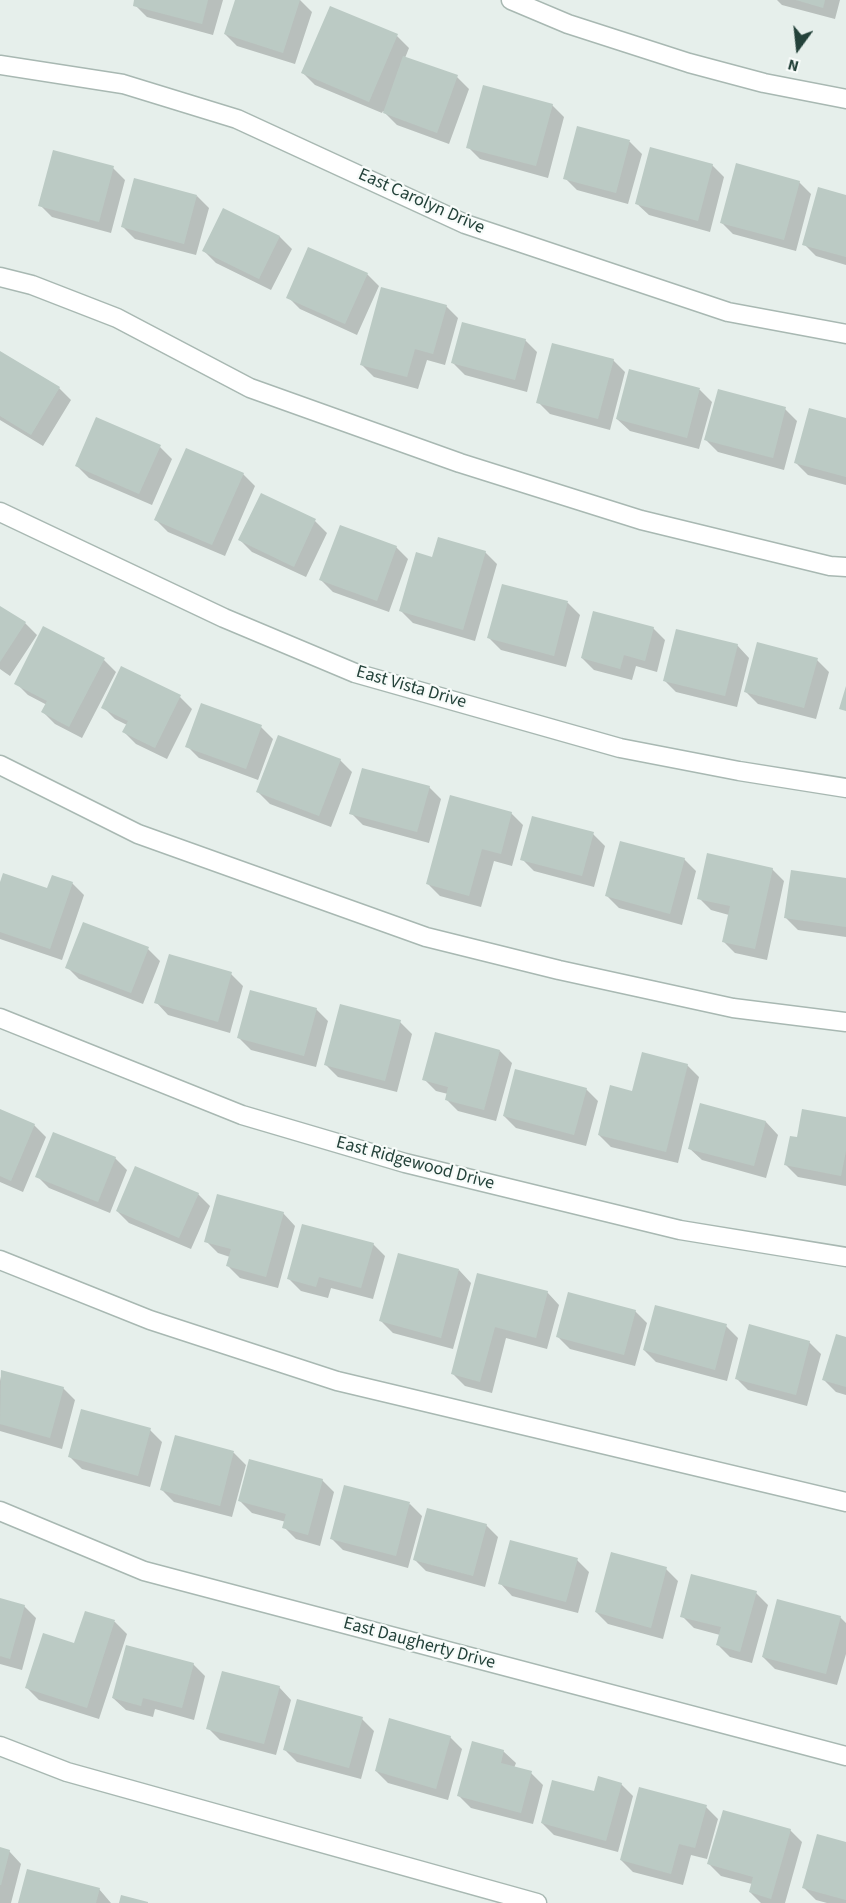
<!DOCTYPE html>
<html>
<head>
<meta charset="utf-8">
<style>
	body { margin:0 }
	#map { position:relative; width:846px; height:1903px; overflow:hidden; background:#e6efeb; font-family:"Source Sans 3",sans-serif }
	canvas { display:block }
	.north { position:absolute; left:768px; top:18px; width:60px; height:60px; -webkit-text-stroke:4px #f7fbf9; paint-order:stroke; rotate:195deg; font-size:16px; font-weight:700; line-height:24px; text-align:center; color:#24423a }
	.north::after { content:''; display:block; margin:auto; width:21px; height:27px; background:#24423a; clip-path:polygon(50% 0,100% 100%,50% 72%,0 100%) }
</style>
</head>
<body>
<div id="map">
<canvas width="846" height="1903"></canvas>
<div class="north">N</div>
</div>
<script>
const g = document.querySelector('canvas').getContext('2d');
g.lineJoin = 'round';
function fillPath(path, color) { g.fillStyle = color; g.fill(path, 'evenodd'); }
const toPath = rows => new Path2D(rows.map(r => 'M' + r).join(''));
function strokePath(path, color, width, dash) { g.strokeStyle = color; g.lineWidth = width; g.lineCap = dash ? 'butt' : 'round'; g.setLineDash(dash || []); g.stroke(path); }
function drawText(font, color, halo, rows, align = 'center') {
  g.font = font + ' "Source Sans 3",sans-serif'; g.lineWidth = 4.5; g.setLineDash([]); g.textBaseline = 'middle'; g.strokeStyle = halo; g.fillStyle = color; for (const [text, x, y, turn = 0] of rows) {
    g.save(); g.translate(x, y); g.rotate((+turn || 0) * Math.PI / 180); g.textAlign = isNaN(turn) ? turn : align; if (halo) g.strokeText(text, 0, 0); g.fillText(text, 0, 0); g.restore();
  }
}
const shadow = toPath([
	[136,0,223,0,213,35,147,17,135,5],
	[236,0,300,0,312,12,295,64,237,46,225,34],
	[777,0,840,0,835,19,782,5],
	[330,8,397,36,409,48,405,58,457,77,469,89,449,144,397,125,383,111,382,113,315,85,303,73],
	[552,105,564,117,548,178,480,159,468,147],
	[578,128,630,142,642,154,628,204,577,190,565,178],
	[712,165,724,177,710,232,649,215,636,203],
	[113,168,125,180,111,233,52,217,40,205],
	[799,182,811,194,796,251,733,234,721,222],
	[197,196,209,208,196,255,135,239,123,227],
	[846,196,846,265,816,256,804,244],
	[224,210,280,237,292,249,271,290,216,263,204,251],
	[367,274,379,286,357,335,300,309,288,297],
	[446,306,458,318,445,365,427,360,418,389,374,377,362,365],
	[525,340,537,352,527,392,465,375,453,363],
	[0,353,59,388,71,400,43,446,0,420],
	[613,360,625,372,610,430,550,414,538,402],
	[630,371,700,390,712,402,699,449,630,431,617,419],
	[785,409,797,421,784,470,718,452,706,440],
	[846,420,846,485,808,475,796,463],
	[160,447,172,459,152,505,89,478,77,466],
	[243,474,255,486,225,556,168,532,156,520],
	[261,495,315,521,327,533,306,577,252,552,240,540],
	[396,547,408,559,389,612,333,592,321,580],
	[485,552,497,564,475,641,413,623,401,611,433,559],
	[503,585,568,603,580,615,566,667,501,650,489,638],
	[0,607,25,623,37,635,10,676,0,669],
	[653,628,665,640,657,672,636,666,632,680,594,670,582,658],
	[737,645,749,658,737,707,676,692,664,680],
	[104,660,116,672,82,738,55,724,43,712,47,705,28,695,16,683],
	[817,660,829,672,816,719,758,704,746,692],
	[180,697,192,709,167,759,136,744,124,732,127,725,115,719,103,707],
	[261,727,273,739,258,780,199,758,187,746],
	[340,760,352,772,331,827,270,804,258,792],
	[429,787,441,799,429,843,363,825,351,813],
	[511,813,523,825,512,866,494,861,481,907,440,896,428,884],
	[593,834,605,846,594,887,534,871,522,859],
	[684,859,696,871,682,925,619,908,607,896],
	[772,869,784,881,767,960,735,953,723,941,729,915,711,910,699,898],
	[846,879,846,937,798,930,786,918],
	[72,883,84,895,62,960,0,939,0,887,48,890],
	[148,949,160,961,143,1004,79,979,67,967],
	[231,974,243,986,230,1033,168,1015,156,1002],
	[316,1009,328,1021,316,1067,251,1050,239,1038],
	[400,1022,412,1034,397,1092,338,1077,326,1065],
	[500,1051,512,1063,496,1121,458,1111,446,1099,448,1094,436,1091,424,1079],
	[687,1065,699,1077,678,1163,611,1147,599,1135,634,1093],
	[586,1089,598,1101,586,1146,516,1128,504,1116],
	[701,1105,766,1122,778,1135,766,1178,702,1160,689,1148],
	[0,1111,34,1125,46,1137,23,1192,0,1182],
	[846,1119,846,1186,798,1177,786,1165,798,1139],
	[115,1158,127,1170,110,1213,49,1188,37,1176],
	[198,1194,210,1206,191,1249,129,1223,117,1211],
	[283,1213,295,1226,278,1288,240,1278,228,1266,230,1257,218,1253,206,1241],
	[373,1244,385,1256,373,1299,331,1288,328,1298,301,1291,289,1279],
	[459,1270,471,1283,453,1349,393,1333,381,1321],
	[478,1275,547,1292,559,1305,547,1349,506,1338,492,1393,465,1386,453,1374],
	[635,1311,647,1323,635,1366,570,1349,558,1337],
	[726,1326,738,1338,727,1381,656,1362,644,1350],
	[846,1339,846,1395,836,1392,824,1380],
	[809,1342,821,1354,807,1406,748,1390,736,1378],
	[2,1372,63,1388,75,1400,62,1449,0,1431,0,1381],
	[150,1430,162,1442,150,1487,82,1469,70,1457],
	[176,1437,234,1453,246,1465,232,1517,174,1502,162,1490],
	[322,1480,334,1492,320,1546,296,1539,284,1527,286,1522,252,1513,240,1501],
	[410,1504,422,1516,408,1568,343,1550,331,1538],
	[486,1525,498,1537,485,1587,426,1571,414,1559],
	[577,1560,589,1572,578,1613,512,1596,500,1583],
	[666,1569,678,1581,663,1639,608,1624,596,1612],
	[756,1593,768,1605,752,1663,730,1657,718,1645,720,1635,694,1628,682,1616],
	[0,1600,24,1606,36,1618,22,1670,0,1664],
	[86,1612,115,1622,127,1634,99,1719,39,1700,27,1688,75,1644],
	[840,1617,846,1623,846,1654,837,1685,775,1669,763,1657],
	[193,1664,205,1676,194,1720,155,1709,153,1717,126,1710,113,1698],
	[279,1687,291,1700,276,1755,220,1740,208,1728],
	[362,1719,374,1731,361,1779,297,1762,285,1750],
	[450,1737,462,1749,448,1800,388,1783,376,1771],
	[503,1751,516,1763,514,1768,531,1773,543,1785,533,1824,471,1808,459,1796],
	[621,1784,633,1796,618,1852,554,1835,542,1823,595,1793],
	[706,1807,718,1819,707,1859,691,1855,683,1885,633,1872,621,1860],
	[790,1830,802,1842,785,1903,761,1903,750,1892,752,1884,721,1876,709,1864],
	[846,1843,846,1903,827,1903,816,1900,804,1888],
	[0,1849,9,1851,21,1864,11,1903,0,1903],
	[99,1889,111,1903,20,1903]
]);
const building = toPath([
	[134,0,208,0,202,24,133,6],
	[235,0,300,0,283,53,224,34],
	[796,0,825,0,823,8],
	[330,6,398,34,369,102,301,73],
	[403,56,458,75,437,133,383,113],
	[483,85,553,104,536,166,466,148],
	[577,126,630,140,616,193,563,179],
	[650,147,713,164,698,221,635,204],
	[53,150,114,166,99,222,38,206],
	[736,163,800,181,784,240,720,223],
	[134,178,197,195,184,244,121,227],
	[818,187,846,195,846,257,802,245],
	[223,208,280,236,259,279,202,251],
	[308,247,368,273,345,324,286,298],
	[381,287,447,305,433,354,415,349,407,377,360,365],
	[462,322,526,339,515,380,451,363],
	[552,343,614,359,598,419,536,403],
	[0,351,60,387,31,435,0,416],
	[629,369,700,388,687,438,616,419],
	[718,389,786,407,773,458,704,440],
	[809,408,846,418,846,477,794,463],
	[96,417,161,445,139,494,75,466],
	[186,448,244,473,212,545,154,520],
	[261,493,316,519,294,567,238,540],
	[340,525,397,546,377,601,319,580],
	[438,537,486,551,463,630,399,611,416,552,432,557],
	[502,584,568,601,554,656,487,638],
	[0,606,26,622,0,662],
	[593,611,654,627,645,661,624,655,620,669,581,658],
	[43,626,105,658,69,727,41,712,47,701,14,684],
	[676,629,738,644,725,696,663,681],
	[757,642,818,658,804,708,744,692],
	[121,666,181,695,155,748,122,732,128,721,101,708],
	[846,686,846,711,839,709],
	[201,703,262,725,246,769,185,747],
	[278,735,341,759,319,816,256,792],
	[362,768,430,786,417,832,349,814],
	[450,795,512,812,501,854,482,849,469,896,426,884],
	[532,816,594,832,582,876,520,860],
	[620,841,685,858,670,914,605,896],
	[707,853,773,868,755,949,722,942,730,906,697,899],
	[791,870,846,878,846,927,784,918],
	[3,873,47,888,52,875,73,882,50,949,0,932,0,882],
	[83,922,149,947,131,993,65,968],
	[169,954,232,972,218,1022,154,1003],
	[250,990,317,1008,304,1056,237,1038],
	[340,1004,401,1020,385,1081,324,1065],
	[435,1032,500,1050,484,1110,445,1100,448,1087,422,1080],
	[642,1052,688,1064,666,1152,598,1135,610,1085,632,1091],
	[515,1069,587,1088,574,1135,503,1116],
	[700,1103,766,1121,754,1166,688,1149],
	[0,1109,35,1124,11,1181,0,1176],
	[802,1109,846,1117,846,1151,841,1176,784,1165,790,1136,797,1137],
	[53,1132,116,1157,98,1202,35,1177],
	[135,1166,199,1193,179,1238,116,1211],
	[217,1194,284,1212,266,1277,226,1266,231,1249,204,1242],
	[302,1224,374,1243,361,1288,319,1277,316,1287,287,1279],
	[398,1253,459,1269,441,1338,379,1321],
	[477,1273,548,1291,536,1338,495,1327,480,1382,451,1374],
	[568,1292,636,1310,624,1355,556,1337],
	[655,1305,727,1324,715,1370,643,1350],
	[749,1324,810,1341,796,1395,735,1379],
	[836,1334,846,1337,846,1387,822,1380],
	[1,1370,64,1387,50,1438,0,1424],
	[81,1409,151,1428,138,1476,68,1457],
	[175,1435,234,1451,220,1506,160,1490],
	[249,1459,323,1479,308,1535,282,1528,286,1514,238,1501],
	[344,1485,410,1502,396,1556,330,1539],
	[427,1508,487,1524,473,1576,413,1560],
	[510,1540,578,1558,566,1602,498,1584],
	[611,1552,667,1567,651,1628,595,1612],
	[691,1574,757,1591,740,1652,716,1645,721,1627,680,1617],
	[0,1598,25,1605,10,1659,0,1656],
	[777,1599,841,1616,826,1674,762,1657],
	[85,1611,115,1620,87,1708,25,1688,43,1633,74,1643],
	[126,1645,194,1663,182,1708,143,1698,141,1706,112,1698],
	[222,1671,280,1686,264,1744,206,1729],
	[297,1699,363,1717,349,1768,283,1750],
	[389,1718,451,1736,436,1789,375,1771],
	[472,1741,504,1750,501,1763,532,1771,521,1813,457,1796],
	[598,1776,622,1783,606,1841,541,1823,552,1780,594,1791],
	[639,1787,707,1805,695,1848,679,1844,671,1874,620,1860],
	[723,1810,791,1829,771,1899,749,1892,753,1877,707,1864],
	[817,1834,846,1842,846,1900,802,1888],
	[0,1847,10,1850,1,1885,0,1885],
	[27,1869,100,1888,96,1903,18,1903],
	[121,1895,148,1902,148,1903,119,1903]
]);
const service = toPath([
	[511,0,568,24,689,63,764,83,846,99],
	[0,277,32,285,117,318,250,388,460,463,641,520,830,566,846,567],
	[0,765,138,834,426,937,559,970,733,1008,846,1022],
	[0,1260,150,1320,337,1381,846,1502],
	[0,1746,67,1772,537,1903]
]);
const minor = toPath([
	[0,65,123,84,237,119,465,224,728,312,846,334],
	[0,512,224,618,355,673,620,748,739,771,846,788],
	[0,1018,242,1115,405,1163,680,1230,846,1257],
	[0,1511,144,1571,846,1756]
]);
const streetNames = [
	["East Carolyn Drive",421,202,24],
	["East Vista Drive",411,688,16],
	["East Ridgewood Drive",415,1164,15],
	["East Daugherty Drive",419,1644,15]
];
fillPath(shadow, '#0003');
fillPath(building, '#bbcac4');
strokePath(service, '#a8b8b2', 21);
strokePath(minor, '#a8b8b2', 21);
strokePath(service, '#fff', 18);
strokePath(minor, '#fff', 18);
drawText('18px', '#24423a', '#f7fbf9', streetNames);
</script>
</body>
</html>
